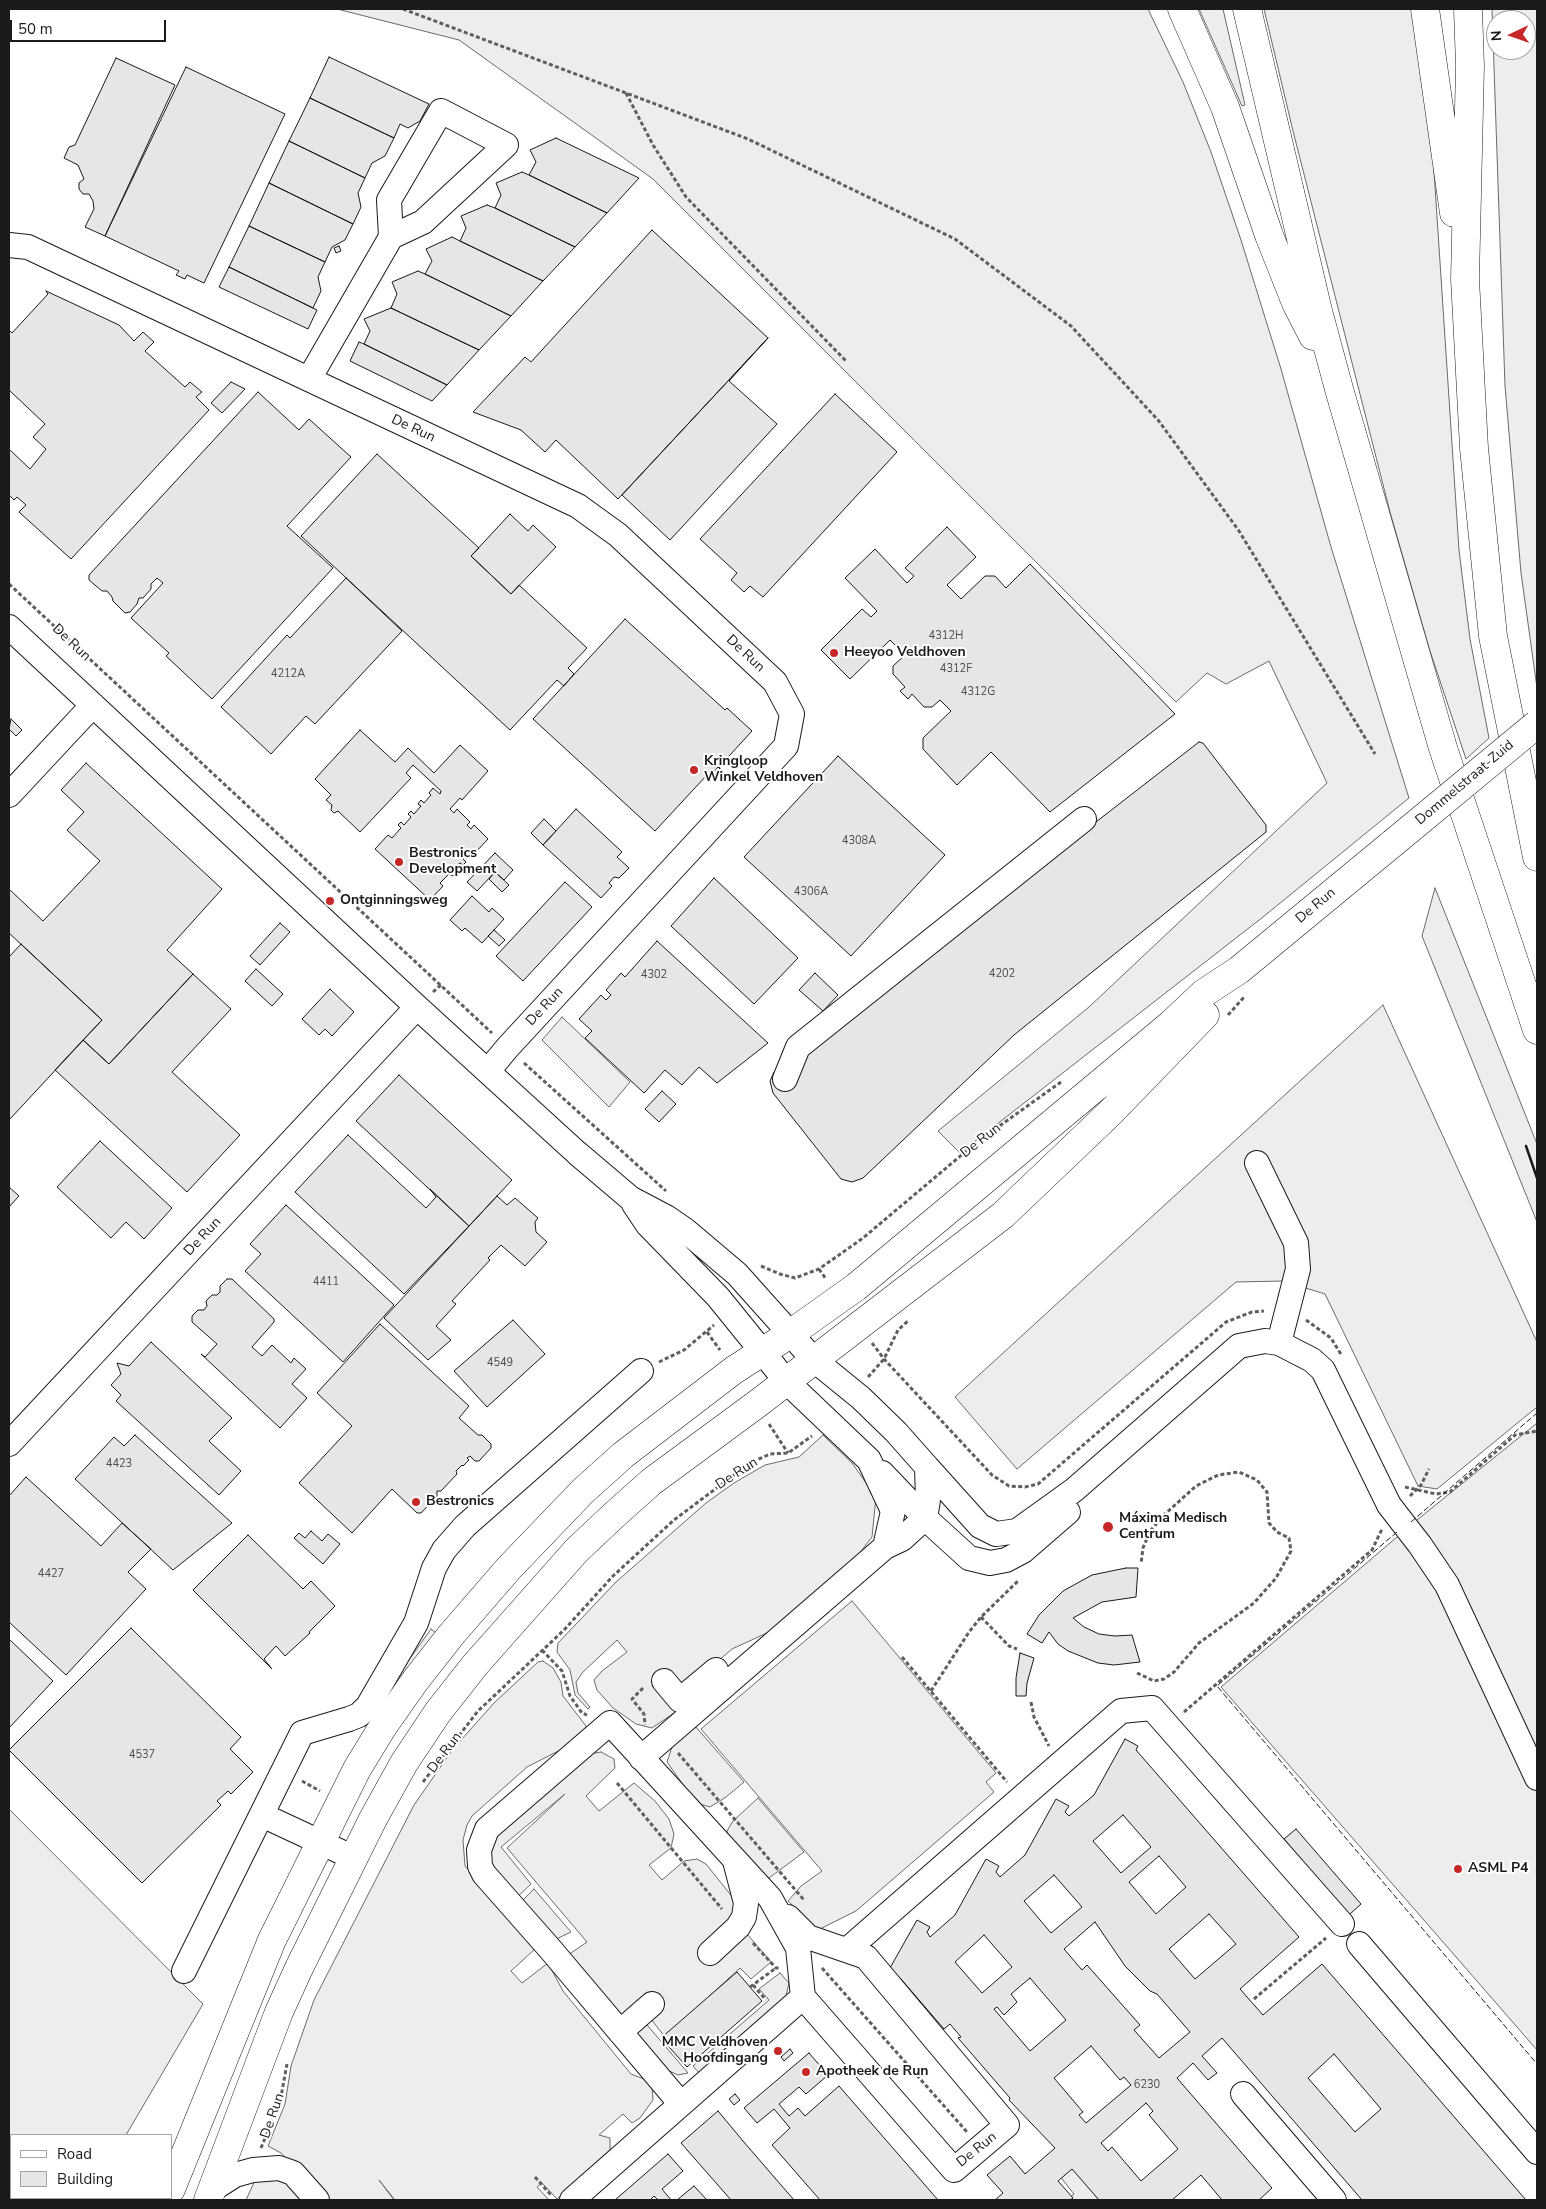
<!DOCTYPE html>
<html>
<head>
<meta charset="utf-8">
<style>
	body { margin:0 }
	#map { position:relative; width:1546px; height:2209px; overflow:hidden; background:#fff; font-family:"Nunito Sans",sans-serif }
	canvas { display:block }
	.frame { position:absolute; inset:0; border:10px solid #1a1a1a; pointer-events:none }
	.legend { position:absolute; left:10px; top:2134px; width:162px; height:65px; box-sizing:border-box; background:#fff; border:1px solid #a3a3a3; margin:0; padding:6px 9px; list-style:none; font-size:15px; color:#1a1a1a }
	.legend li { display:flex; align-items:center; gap:10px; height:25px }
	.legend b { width:25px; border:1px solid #a3a3a3 }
	.north { position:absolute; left:1486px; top:10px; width:50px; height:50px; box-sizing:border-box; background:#fff; border:1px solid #a3a3a3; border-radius:50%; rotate:267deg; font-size:14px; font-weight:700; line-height:20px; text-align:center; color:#1a1a1a }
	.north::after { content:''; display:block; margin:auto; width:18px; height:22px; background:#c62828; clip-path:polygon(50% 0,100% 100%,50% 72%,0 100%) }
	.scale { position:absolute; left:10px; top:20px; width:156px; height:22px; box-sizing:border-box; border:2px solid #1a1a1a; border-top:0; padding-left:6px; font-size:15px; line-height:18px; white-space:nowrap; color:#1a1a1a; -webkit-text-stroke:4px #fff; paint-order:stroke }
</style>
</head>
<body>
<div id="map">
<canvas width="1546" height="2209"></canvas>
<div class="frame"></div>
<ul class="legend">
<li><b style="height:6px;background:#fff"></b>Road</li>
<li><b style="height:14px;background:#e6e6e6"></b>Building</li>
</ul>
<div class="north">N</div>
<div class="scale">50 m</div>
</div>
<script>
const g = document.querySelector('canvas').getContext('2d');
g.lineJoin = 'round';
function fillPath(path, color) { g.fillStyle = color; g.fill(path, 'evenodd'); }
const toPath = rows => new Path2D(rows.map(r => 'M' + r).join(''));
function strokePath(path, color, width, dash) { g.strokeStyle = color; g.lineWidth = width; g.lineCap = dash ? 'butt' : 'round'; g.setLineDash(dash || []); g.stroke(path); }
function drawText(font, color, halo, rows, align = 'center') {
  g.font = font + ' "Nunito Sans",sans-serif'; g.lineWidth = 4; g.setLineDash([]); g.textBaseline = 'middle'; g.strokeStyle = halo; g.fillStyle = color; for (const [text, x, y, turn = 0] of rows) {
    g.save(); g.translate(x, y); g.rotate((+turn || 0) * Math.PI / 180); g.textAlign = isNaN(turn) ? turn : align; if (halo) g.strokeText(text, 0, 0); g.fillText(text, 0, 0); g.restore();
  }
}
const built = toPath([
	[337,9,1148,9,1183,82,1211,152,1241,240,1281,369,1331,547,1409,798,1263,917,960,1153,938,1131,1089,1007,1327,783,1269,661,1226,684,1207,673,1176,702,653,179,459,40,337,9],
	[1199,9,1223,9,1245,105,1242,106,1199,9],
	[1264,9,1414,9,1433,156,1459,550,1470,639,1489,738,1466,759,1430,651,1390,512,1293,131,1264,9],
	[1492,9,1537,9,1537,688,1521,573,1505,386,1492,9],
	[1496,20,1526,20,1526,50,1496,50,1496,20],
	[1435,888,1537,1144,1537,1222,1422,936,1435,888],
	[1383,1005,1537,1342,1537,1407,1437,1489,1418,1486,1325,1294,1283,1281,1236,1282,1017,1469,955,1397,1383,1005],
	[562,1017,630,1082,609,1107,542,1040,562,1017],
	[1537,1423,1537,2050,1221,1687,1417,1520,1537,1423],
	[823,1435,852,1463,876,1497,872,1537,851,1564,769,1632,732,1649,671,1702,677,1711,652,1728,636,1724,613,1708,597,1690,594,1680,602,1671,627,1652,617,1640,583,1672,576,1682,578,1693,590,1707,588,1709,575,1695,570,1670,557,1652,558,1643,616,1582,706,1503,734,1483,765,1465,799,1457,823,1435],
	[852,1601,996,1773,986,1782,994,1792,856,1911,818,1930,788,1901,801,1886,822,1871,701,1729,852,1601],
	[431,1629,437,1634,394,1692,388,1689,431,1629],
	[543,1661,553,1668,561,1682,563,1696,586,1726,586,1730,568,1746,527,1767,472,1816,467,1825,463,1840,465,1866,536,1948,511,1971,522,1983,548,1963,563,1991,613,2052,631,2074,644,2079,652,2087,653,2100,640,2118,632,2123,623,2114,599,2135,610,2138,610,2150,557,2199,542,2183,537,2187,549,2200,395,2200,379,2180,394,2200,324,2200,281,2153,268,2146,285,2104,291,2066,314,2000,414,1805,453,1749,494,1703,538,1662,543,1661],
	[695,1726,744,1782,726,1797,710,1807,696,1803,667,1762,673,1744,695,1726],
	[601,1752,614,1759,615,1768,586,1796,599,1811,634,1783,655,1801,669,1819,674,1834,671,1848,649,1865,662,1880,684,1861,697,1859,706,1864,738,1904,747,1934,771,1962,751,1979,740,1968,665,2037,643,2009,625,2023,568,1955,587,1942,507,1848,565,1794,501,1847,531,1884,513,1901,489,1871,493,1836,589,1754,601,1752],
	[758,1798,804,1852,769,1878,758,1872,730,1841,727,1831,733,1821,758,1798],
	[9,1809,203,2004,126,2135,11,2135,11,2182,9,2180,9,1809],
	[534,1889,571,1932,550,1942,517,1906,534,1889],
	[780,1973,789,1983,786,1996,699,2073,693,2066,769,2000,759,1989,780,1973],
	[642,2019,688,2073,678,2075,663,2068,630,2031,642,2019],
	[1069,2163,1099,2200,1067,2200,1074,2194,1058,2174,1069,2163],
	[279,2177,306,2200,246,2200,256,2178,279,2177],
	[32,2198,89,2198,87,2200,35,2200,32,2198]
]);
const building = toPath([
	[329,57,429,104,420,121,408,128,400,124,394,138,310,98,329,57],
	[116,58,175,85,105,236,85,227,94,209,93,201,89,194,83,194,79,189,79,183,84,179,78,165,64,158,69,147,75,145,116,58],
	[186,67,285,114,204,283,187,275,185,279,176,275,179,271,105,236,186,67],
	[310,98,394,138,385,156,372,163,365,178,289,141,310,98],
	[556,138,639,178,607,213,529,175,536,162,530,150,556,138],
	[289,141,365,178,358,193,361,207,353,224,269,183,289,141],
	[522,172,529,175,607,213,575,247,495,208,501,195,496,183,522,172],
	[269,183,353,224,345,240,332,247,325,262,249,226,269,183],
	[487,205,495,208,575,247,543,281,460,241,466,228,461,216,487,205],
	[249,226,325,262,318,277,321,291,313,308,229,267,249,226],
	[652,230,768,338,618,499,556,440,545,452,521,430,473,412,525,357,531,362,652,230],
	[452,237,460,241,543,281,511,316,425,274,432,261,426,249,452,237],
	[339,246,341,251,336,253,334,248,339,246],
	[229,267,317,310,308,329,219,287,229,267],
	[418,271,425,274,511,316,479,350,391,308,397,294,392,282,418,271],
	[46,291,119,325,134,341,143,332,154,342,145,351,185,387,190,382,202,392,196,397,209,410,71,559,19,512,26,505,17,497,14,500,9,495,9,449,30,469,46,449,33,437,45,424,9,390,9,330,12,333,48,294,46,291],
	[391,308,479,350,447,385,364,344,370,331,364,319,391,308],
	[768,338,729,381,777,424,670,540,622,495,768,338],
	[359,342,364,344,447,385,432,401,350,361,359,342],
	[231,382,245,389,222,413,211,403,231,382],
	[258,392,299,430,309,419,351,457,287,526,333,568,212,699,166,656,169,653,131,618,163,583,157,578,151,584,151,589,143,598,139,598,137,604,130,612,125,613,113,601,112,597,107,591,102,591,89,580,89,575,258,392],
	[835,394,897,452,763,597,750,586,744,592,731,580,737,573,700,539,835,394],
	[377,454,479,548,471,556,511,594,519,585,587,648,568,668,574,674,564,686,557,680,510,730,301,536,377,454],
	[510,514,528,531,533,525,556,547,511,594,471,556,510,514],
	[947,527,976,557,947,585,961,599,985,576,995,576,1006,588,1030,564,1175,714,1050,812,991,752,957,785,923,749,923,738,951,711,940,700,932,707,924,707,912,694,908,699,900,691,905,687,893,674,893,666,905,655,890,640,850,679,821,650,862,609,871,617,877,611,845,578,875,549,907,583,914,576,905,568,947,527],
	[346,578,402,631,315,724,306,716,271,754,221,707,287,635,290,638,346,578],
	[625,619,725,710,727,708,752,731,719,767,721,770,718,767,709,778,706,776,655,831,533,719,625,619],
	[11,719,22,730,16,736,9,729,11,719],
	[360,730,395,762,408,748,434,773,460,745,488,771,462,800,460,798,450,809,454,813,457,809,470,822,467,825,471,829,474,825,488,839,473,855,470,852,463,859,466,862,463,865,460,863,452,870,456,873,453,876,449,874,440,883,443,886,430,900,375,849,388,835,392,838,401,828,398,825,401,822,404,825,411,817,408,814,411,811,414,814,421,806,418,804,421,800,424,803,431,795,429,793,433,788,440,794,441,791,413,765,406,773,411,778,360,832,338,811,334,813,331,810,332,805,326,800,331,795,315,779,360,730],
	[1199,742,1203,743,1266,825,1266,832,1014,1035,863,1178,852,1182,841,1179,773,1093,770,1081,774,1072,1199,742],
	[838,756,945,855,851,956,744,857,838,756],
	[86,763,222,889,167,950,193,974,109,1064,83,1040,102,1020,9,933,9,889,43,921,100,861,67,830,84,812,61,790,86,763],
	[576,809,622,852,617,857,629,868,619,878,614,877,609,883,612,886,601,898,543,845,576,809],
	[544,819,556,831,543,845,531,833,544,819],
	[495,853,513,870,504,880,495,872,477,891,467,882,495,853],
	[495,872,509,885,502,892,489,879,495,872],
	[714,878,798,958,754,1004,671,926,714,878],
	[565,882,592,907,523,981,496,956,565,882],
	[472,896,489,912,492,908,504,919,482,943,465,928,462,931,450,920,472,896],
	[280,923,290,932,260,965,250,956,280,923],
	[494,930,505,940,499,946,488,936,494,930],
	[657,941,768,1043,717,1083,699,1067,682,1085,665,1070,644,1093,585,1038,592,1031,579,1019,601,995,606,1000,611,995,606,990,621,973,625,977,657,941],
	[21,944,102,1020,9,1120,9,957,21,944],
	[256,969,283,994,272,1006,245,981,256,969],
	[815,973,838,995,823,1011,799,990,815,973],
	[193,974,231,1009,172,1072,240,1135,187,1192,55,1070,83,1040,109,1064,193,974],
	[330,989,354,1012,332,1036,325,1029,319,1035,302,1019,330,989],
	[399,1075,512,1180,469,1226,356,1121,399,1075],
	[662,1091,676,1104,659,1122,645,1109,662,1091],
	[348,1135,426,1208,436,1197,430,1189,469,1226,404,1294,295,1192,348,1135],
	[100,1141,172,1208,144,1239,126,1222,111,1238,57,1187,100,1141],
	[9,1187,19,1196,9,1207,9,1187],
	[497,1196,507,1205,515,1198,538,1218,535,1222,536,1232,547,1242,525,1266,501,1245,488,1258,490,1260,452,1301,456,1304,436,1326,451,1340,428,1360,384,1318,497,1196],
	[286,1205,394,1305,343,1362,245,1271,261,1254,250,1244,286,1205],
	[227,1279,232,1279,274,1319,274,1322,252,1347,262,1356,272,1345,291,1363,294,1358,306,1369,292,1384,307,1398,280,1428,201,1354,205,1357,217,1344,192,1322,192,1316,198,1310,204,1310,207,1306,206,1301,212,1295,217,1295,220,1292,220,1286,227,1279],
	[513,1320,545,1354,487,1407,454,1371,513,1320],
	[380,1324,469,1406,459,1418,478,1435,482,1435,491,1444,491,1448,479,1461,475,1461,470,1456,467,1458,469,1460,463,1466,462,1465,456,1471,457,1474,441,1491,437,1491,437,1496,421,1513,417,1513,392,1489,352,1533,299,1483,352,1426,317,1393,380,1324],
	[151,1342,232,1418,209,1441,241,1471,219,1495,116,1401,121,1395,111,1385,121,1374,117,1363,129,1366,151,1342],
	[135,1435,232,1523,173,1570,75,1479,114,1437,124,1446,135,1435],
	[26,1477,101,1546,122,1523,151,1549,128,1572,146,1589,66,1675,9,1622,9,1496,26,1477],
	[311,1531,322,1541,328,1534,340,1544,323,1564,294,1538,299,1533,305,1538,311,1531],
	[248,1535,303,1589,311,1581,335,1606,309,1632,310,1633,285,1656,276,1646,264,1659,272,1669,193,1590,248,1535],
	[1126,1568,1138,1568,1136,1597,1102,1602,1073,1618,1084,1627,1099,1634,1115,1636,1132,1635,1140,1662,1114,1665,1098,1663,1068,1651,1058,1644,1049,1632,1042,1643,1027,1634,1039,1615,1063,1591,1092,1575,1126,1568],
	[131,1628,241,1737,230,1749,253,1772,231,1794,228,1791,217,1801,221,1805,142,1883,9,1750,131,1628],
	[9,1639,53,1681,9,1728,9,1639],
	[1020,1653,1034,1658,1027,1683,1026,1696,1016,1696,1016,1678,1020,1653],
	[1125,1739,1138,1746,1136,1750,1299,1937,1240,1989,1263,2015,1322,1964,1526,2200,1362,2200,1222,2038,1202,2056,1217,2073,1208,2080,1193,2063,1177,2078,1272,2188,1259,2200,1222,2200,1201,2175,1172,2200,1099,2200,1072,2169,1058,2181,1073,2198,1070,2200,995,2200,1003,2193,987,2175,1010,2156,1025,2174,1055,2148,1009,2100,1010,2098,958,2038,961,2037,950,2024,944,2029,901,1979,899,1982,886,1975,917,1920,930,1927,927,1932,930,1937,955,1915,986,1859,999,1866,996,1872,1000,1877,1025,1855,1056,1799,1069,1806,1065,1812,1069,1816,1094,1795,1125,1739],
	[1123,1815,1151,1847,1121,1873,1093,1841,1123,1815],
	[1159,1856,1186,1887,1156,1914,1129,1882,1159,1856],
	[1054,1875,1082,1907,1051,1933,1024,1901,1054,1875],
	[1209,1914,1236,1944,1195,1979,1169,1949,1209,1914],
	[1095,1922,1125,1966,1150,1991,1157,1994,1190,2032,1159,2058,1134,2030,1140,2025,1087,1965,1082,1970,1064,1949,1095,1922],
	[984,1935,1012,1967,982,1993,955,1962,984,1935],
	[1030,1978,1066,2020,1030,2051,994,2009,997,2007,1004,2015,1017,2002,1011,1994,1030,1978],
	[1091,2046,1120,2080,1124,2077,1131,2085,1086,2123,1079,2115,1083,2112,1054,2078,1091,2046],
	[1334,2054,1381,2109,1355,2132,1308,2078,1334,2054],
	[1146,2103,1153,2111,1149,2115,1178,2149,1141,2181,1112,2147,1108,2151,1101,2143,1146,2103],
	[1296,1829,1361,1904,1349,1915,1284,1839,1296,1829],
	[737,1972,762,2001,687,2067,661,2038,737,1972],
	[790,2049,793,2053,784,2061,781,2057,790,2049],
	[809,2053,828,2075,806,2094,799,2087,779,2104,789,2116,798,2108,805,2116,839,2086,938,2200,820,2200,772,2145,790,2128,774,2109,757,2123,744,2108,809,2053],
	[735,2094,740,2100,734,2105,729,2099,735,2094],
	[718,2111,743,2141,794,2200,731,2200,681,2143,718,2111],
	[668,2154,683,2171,662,2189,671,2200,658,2200,654,2196,650,2200,615,2200,668,2154],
	[694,2186,707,2200,677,2200,694,2186]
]);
const path = toPath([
	[403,9,748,139,955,239,1071,326,1158,420,1239,531,1375,754],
	[626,93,653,145,686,197,846,361],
	[9,584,492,1033],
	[433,992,442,984],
	[1228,1015,1245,996],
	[524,1063,666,1191],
	[761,1266,780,1274,795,1278,819,1269,863,1238,977,1142,1061,1082],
	[819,1269,826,1279],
	[1306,1320,1331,1338,1342,1356],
	[707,1332,720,1350],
	[872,1343,884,1359,992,1475,1009,1486,1025,1487,1038,1484,1226,1322,1252,1312,1264,1311],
	[659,1362,684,1350,714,1325],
	[868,1377,884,1359,898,1330,909,1320],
	[769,1424,788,1453],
	[1405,1487,1436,1494,1450,1492,1515,1435,1537,1431],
	[1410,1496,1421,1485,1429,1469],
	[981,1617,1009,1646,1017,1649],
	[542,1650,562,1671,570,1696,582,1713,587,1715],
	[902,1657,1007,1782],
	[1137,1673,1154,1681,1164,1679,1174,1672,1199,1643,1254,1603,1276,1578,1291,1551,1289,1538,1277,1532,1269,1523,1267,1492,1257,1480,1239,1472,1218,1475,1196,1486,1165,1514,1150,1531,1143,1548,1141,1564],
	[643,1688,632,1699,644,1714,645,1725],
	[931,1691,969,1632,981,1617,1018,1581],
	[1031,1702,1034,1717,1049,1746],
	[1184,1712,1372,1550,1382,1529],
	[678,1753,804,1900],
	[302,1781,320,1791],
	[423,1782,478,1711,564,1630,613,1576,674,1520,750,1463,770,1454,788,1453,812,1436],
	[617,1783,722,1909],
	[753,1943,776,1968,779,1968],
	[822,1968,967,2132],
	[753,1985,766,2000],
	[750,1987,776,1968],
	[1254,1999,1326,1938],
	[261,2148,280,2102,287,2064],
	[535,2177,551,2195]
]);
const minor = toPath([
	[441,111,506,145,423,222,391,237,389,200,441,111],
	[9,245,28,247,578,506,618,535,775,682,792,714,786,746,508,1047,488,1071],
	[309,379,391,237],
	[9,627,417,1007,577,1153,630,1198,666,1217,685,1230,737,1274,813,1359,861,1398,896,1432,927,1467,928,1500,925,1518,902,1539,885,1547,641,1758],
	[9,795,93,705],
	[785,1079,798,1047,1084,819],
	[1257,1163,1296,1243,1298,1269,1279,1343],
	[634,1204,648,1225,718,1297,786,1381,869,1460,893,1511,885,1547],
	[9,1444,417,1007],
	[927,1467,980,1526,996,1534,1017,1531,1074,1490,1239,1346,1265,1341,1279,1343,1312,1360,1323,1370,1389,1505,1420,1545,1447,1585,1537,1778],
	[882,1473,925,1518,969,1558,990,1563,1006,1560,1023,1551,1068,1512],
	[664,1681,680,1700,716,1670],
	[262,1815,354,1858],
	[788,1917,808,1937,866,1957,1007,2125,954,2170,803,1997],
	[1359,1944,1537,2152],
	[848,1949,1121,1711,1152,1708,1342,1924],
	[710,1953,738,1927,744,1917,746,1903,735,1861],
	[184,1971,302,1733,349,1719,359,1715,368,1706,416,1623,434,1568,444,1550,465,1526,641,1371],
	[620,2032,652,2004],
	[1243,2094,1334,2200],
	[213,2189,235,2175,253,2170,279,2168,293,2173,317,2200],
	[572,2200,803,1997,798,1948,770,1898,610,1723,487,1829,479,1850,480,1866,484,1874,551,1950,681,2104]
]);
const major = toPath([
	[171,2189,272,1940,357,1769,382,1728,415,1681,451,1635,509,1568,583,1491,623,1455,734,1370,790,1334,856,1287,1170,1025,1204,993,1239,970,1393,843],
	[208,2200,279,2012,299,1968,373,1819,404,1763,438,1712,475,1665,576,1551,612,1517,651,1482,757,1404,1003,1215,1112,1111,1205,1015]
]);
const highway = toPath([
	[1182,9,1225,107,1269,235,1296,303,1313,336],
	[1247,9,1318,311,1339,389,1443,748,1537,1030],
	[1425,9,1454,213],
	[1468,9,1470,66,1465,279,1474,448,1493,636,1537,857]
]);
const majorBridge = toPath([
	[1393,843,1537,724]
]);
const fence = toPath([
	[1411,1522,1537,1413],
	[1397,1532,1217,1686,1537,2064]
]);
const wall = toPath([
	[1526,1146,1537,1178]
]);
const markers = [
	[834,653,5,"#c62828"],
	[694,770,5,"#c62828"],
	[399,862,5,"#c62828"],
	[330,901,5,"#c62828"],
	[416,1502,5,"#c62828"],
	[1108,1527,6,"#c62828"],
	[1458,1869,5,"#c62828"],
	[778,2051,5,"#c62828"],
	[806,2072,5,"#c62828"]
];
const numberNames = [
	["4312H",946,636],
	["4312F",956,669],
	["4212A",288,674],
	["4312G",978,692],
	["4308A",859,841],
	["4306A",811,892],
	["4202",1002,974],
	["4302",654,975],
	["4411",326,1282],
	["4549",500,1363],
	["4423",119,1464],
	["4427",51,1574],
	["4537",142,1755],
	["6230",1147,2085]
];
const streetNames = [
	["De Run",413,429,25],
	["De Run",71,643,43],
	["De Run",745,654,43],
	["Dommelstraat-Zuid",1465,783,-40],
	["De Run",1316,906,-40],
	["De Run",545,1007,-47],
	["De Run",981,1141,-38],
	["De Run",203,1237,-47],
	["De Run",737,1474,-33],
	["De Run",445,1753,-53],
	["De Run",273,2116,-71],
	["De Run",977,2150,-39]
];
const poiNames = [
	["Heeyoo Veldhoven",844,653],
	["Kringloop",704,762],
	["Winkel Veldhoven",704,778],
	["Bestronics",409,854],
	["Development",409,870],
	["Ontginningsweg",340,901],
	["Bestronics",426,1502],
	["Máxima Medisch",1119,1519],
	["Centrum",1119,1535],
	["ASML P4",1468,1869],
	["MMC Veldhoven",768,2043,"right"],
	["Hoofdingang",768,2059,"right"],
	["Apotheek de Run",816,2072]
];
fillPath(built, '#ededed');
strokePath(built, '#6a6a6a', 1);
fillPath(building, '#e6e6e6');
strokePath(building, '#1a1a1a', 1);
strokePath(minor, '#1a1a1a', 26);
strokePath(major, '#1a1a1a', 29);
strokePath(highway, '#1a1a1a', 29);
strokePath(path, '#5f5f5f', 3, [4, 2.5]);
strokePath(minor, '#fff', 24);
strokePath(major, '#fff', 28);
strokePath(highway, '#fff', 28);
strokePath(majorBridge, '#1a1a1a', 29, []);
strokePath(majorBridge, '#fff', 28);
strokePath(fence, '#1a1a1a', 1, [6, 2.5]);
strokePath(wall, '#1a1a1a', 2.5);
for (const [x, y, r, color] of markers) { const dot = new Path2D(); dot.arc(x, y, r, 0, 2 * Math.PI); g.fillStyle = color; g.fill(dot); strokePath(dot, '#fff', 2); }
drawText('11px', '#4d4d4d', null, numberNames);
drawText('14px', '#1a1a1a', '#fff', streetNames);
drawText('bold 14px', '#1a1a1a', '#fff', poiNames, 'left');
</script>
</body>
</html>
